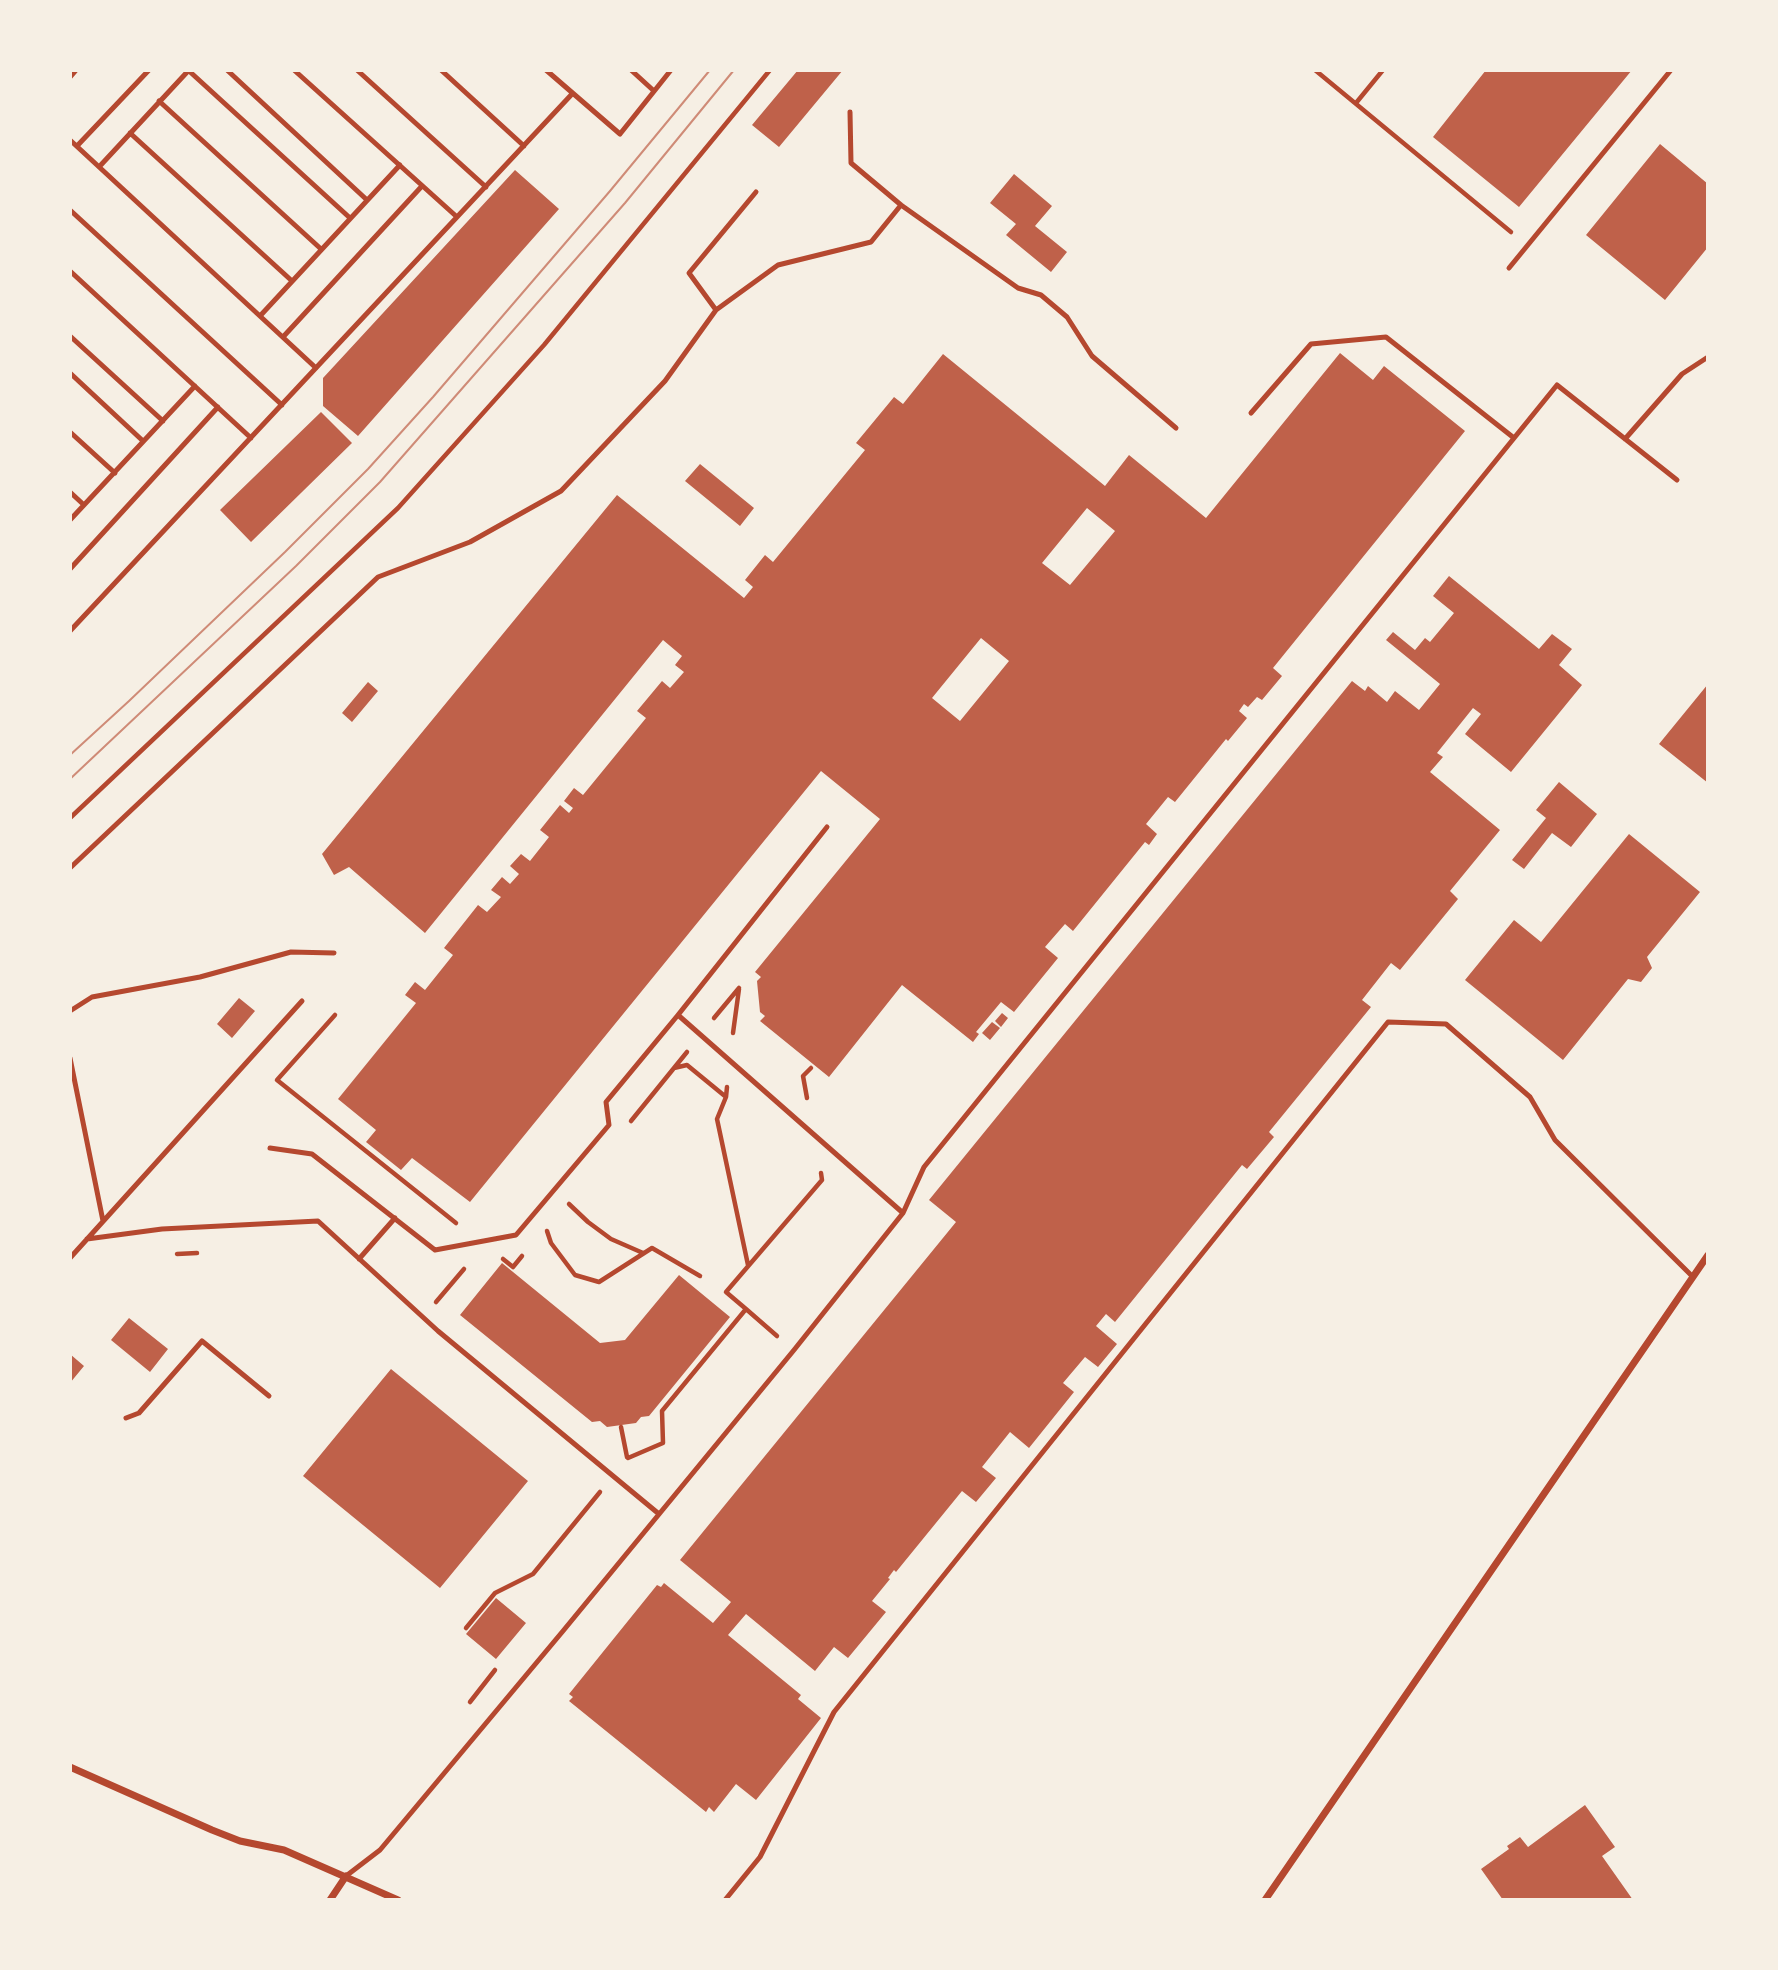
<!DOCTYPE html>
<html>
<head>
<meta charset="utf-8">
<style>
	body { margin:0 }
	#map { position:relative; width:1778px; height:1970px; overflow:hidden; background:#f6efe4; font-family:"Alegreya Sans",sans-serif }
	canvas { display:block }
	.frame { position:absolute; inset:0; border:72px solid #f6efe4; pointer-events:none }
</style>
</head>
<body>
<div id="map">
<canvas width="1778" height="1970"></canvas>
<div class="frame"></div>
</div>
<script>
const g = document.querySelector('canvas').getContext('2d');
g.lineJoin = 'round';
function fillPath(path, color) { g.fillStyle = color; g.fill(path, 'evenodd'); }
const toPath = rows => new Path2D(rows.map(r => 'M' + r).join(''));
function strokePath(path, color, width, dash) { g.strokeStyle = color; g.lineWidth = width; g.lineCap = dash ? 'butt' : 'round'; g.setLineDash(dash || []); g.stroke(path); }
const building = toPath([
	[798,70,843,70,779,147,752,125],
	[1486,70,1632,70,1519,207,1433,137],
	[1660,144,1708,184,1708,247,1665,300,1586,235],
	[515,170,559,209,358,436,323,406,323,378],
	[1014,174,1052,206,1035,226,1067,252,1051,272,1006,235,1016,224,990,203],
	[1340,353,1373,380,1384,366,1465,431,1273,668,1282,676,1262,700,1257,697,1248,707,1244,704,1239,711,1247,718,1228,741,1226,739,1175,802,1168,797,1146,824,1157,834,1149,845,1145,842,1073,931,1065,924,1045,947,1058,958,1014,1012,1001,1002,976,1032,979,1034,973,1042,902,985,829,1077,760,1021,765,1016,760,1012,757,981,761,977,755,972,880,819,821,771,470,1202,412,1158,401,1170,366,1142,376,1130,338,1099,416,1003,405,995,415,982,425,990,453,955,444,948,478,905,487,912,501,897,491,890,502,877,510,884,519,874,510,866,521,854,530,861,549,837,540,830,560,805,569,813,573,808,564,801,574,788,583,795,646,718,637,711,662,681,670,688,684,672,675,665,682,656,663,640,425,933,349,867,334,875,322,854,617,495,744,598,753,587,745,580,765,555,773,562,865,450,856,443,894,397,903,404,943,354,1105,486,1129,455,1206,518],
	[1087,508,1115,531,1070,585,1042,563],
	[981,638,1009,661,960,721,932,698],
	[321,412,352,443,251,542,220,510],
	[700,464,754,508,740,526,685,481],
	[1449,576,1539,649,1552,634,1572,649,1559,665,1582,685,1511,772,1465,734,1481,714,1473,708,1437,753,1443,757,1430,772,1500,830,1450,891,1458,899,1400,970,1391,963,1362,1000,1371,1007,1269,1132,1274,1137,1247,1169,1242,1165,1115,1322,1106,1314,1096,1326,1117,1344,1098,1367,1085,1357,1063,1383,1074,1392,1029,1448,1010,1432,982,1467,996,1478,976,1502,962,1491,896,1572,894,1570,888,1578,890,1579,872,1601,886,1612,848,1658,834,1647,815,1671,746,1614,728,1635,801,1695,798,1699,821,1718,756,1800,736,1784,714,1812,709,1807,706,1812,569,1701,573,1697,569,1694,657,1585,661,1587,664,1583,713,1623,731,1602,680,1560,956,1222,929,1200,1352,681,1365,691,1368,686,1387,702,1395,691,1419,710,1440,684,1386,640,1393,632,1415,650,1425,638,1430,642,1454,613,1433,596],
	[368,682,378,691,352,722,342,713],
	[1708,684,1708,783,1659,744],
	[1559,782,1597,814,1571,847,1552,833,1524,869,1512,860,1546,818,1536,810],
	[1629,834,1700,892,1647,957,1652,968,1641,982,1628,979,1563,1060,1465,980,1514,920,1541,942],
	[239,998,255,1011,232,1038,217,1024],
	[1002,1013,1008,1018,1001,1027,995,1021],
	[992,1022,1000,1028,990,1040,982,1033],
	[502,1263,600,1343,625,1340,679,1275,730,1317,649,1416,641,1417,636,1423,607,1427,600,1421,592,1422,460,1315],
	[129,1318,168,1349,150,1372,111,1340],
	[70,1354,84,1366,70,1383],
	[391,1369,528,1481,440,1588,303,1476],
	[496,1598,526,1623,496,1659,466,1634],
	[1585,1805,1615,1847,1602,1856,1633,1900,1503,1900,1481,1869,1509,1849,1507,1846,1520,1837,1528,1847]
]);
const path = toPath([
	[1315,70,1511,232],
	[1356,103,1383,70],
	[70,818,398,508,544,345,770,70],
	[335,1015,277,1080,456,1223],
	[714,1018,739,988],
	[733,1033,739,989],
	[674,1068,687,1065,726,1097],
	[727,1087,726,1097,717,1119,748,1265],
	[807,1098,803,1076,811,1068],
	[631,1121,687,1052],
	[569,1204,588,1222,611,1239,643,1253],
	[547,1231,551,1243,575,1275,599,1282,652,1248,700,1276],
	[177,1254,197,1253],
	[503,1259,513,1267,522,1256],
	[436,1302,464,1269],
	[746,1309,777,1336],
	[621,1427,627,1457],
	[628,1458,663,1443,662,1411,746,1309,726,1292,822,1180,821,1173],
	[466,1628,495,1593,533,1574,600,1492],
	[470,1702,495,1670]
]);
const service = toPath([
	[188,70,350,218],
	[227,70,367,200],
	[294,70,457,217],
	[357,70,486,187],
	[441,70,524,146],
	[546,70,620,134,671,70],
	[631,70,654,91],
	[70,77,76,70],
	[159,101,321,249],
	[850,112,851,163,901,205],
	[130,133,292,281],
	[70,140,316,368],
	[77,146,149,70],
	[99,167,189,70],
	[70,210,282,405],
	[1509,268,1671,70],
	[70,271,251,438],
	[716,310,689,273,756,192],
	[260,316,400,165],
	[70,336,163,421],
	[283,337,422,186],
	[70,373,143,441],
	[1251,413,1311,344,1386,337,1514,438],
	[70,432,115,473],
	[1625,439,1682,374,1708,357],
	[70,492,84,505],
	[70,520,195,386],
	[70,569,218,407],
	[70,631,572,94],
	[827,827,678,1015,903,1213],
	[70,868,378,577,470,542,561,491,665,381,716,310,778,265,871,242,901,205,1018,288,1041,295,1067,317,1092,356,1176,428],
	[70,1011,92,997,200,977,291,952,334,953],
	[70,1058,103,1221],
	[270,1148,312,1154,435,1250,516,1235,609,1125,606,1102,678,1015],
	[87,1239,162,1229,318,1221,438,1331,659,1514],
	[70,1258,302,1001],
	[359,1259,395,1218],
	[126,1418,139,1413,202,1341,269,1396],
	[346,1876,380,1850,563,1631,794,1350,903,1213,924,1167,1557,385,1677,480],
	[725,1900,760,1857,834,1712,1388,1022,1446,1024,1530,1097,1555,1140,1693,1277]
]);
const minor = toPath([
	[70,1767,212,1830,240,1841,284,1850,398,1900],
	[330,1900,346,1876],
	[1265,1900,1708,1255]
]);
const tram = toPath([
	[70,755,129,701,285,552,368,469,433,397,610,191,710,70],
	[70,779,296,566,380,482,625,203,734,70]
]);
fillPath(building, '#bf614a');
strokePath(path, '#b5482f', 4.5);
strokePath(service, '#b5482f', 5);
strokePath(minor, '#b5482f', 7);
strokePath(tram, '#cf8b77', 2);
</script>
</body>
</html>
